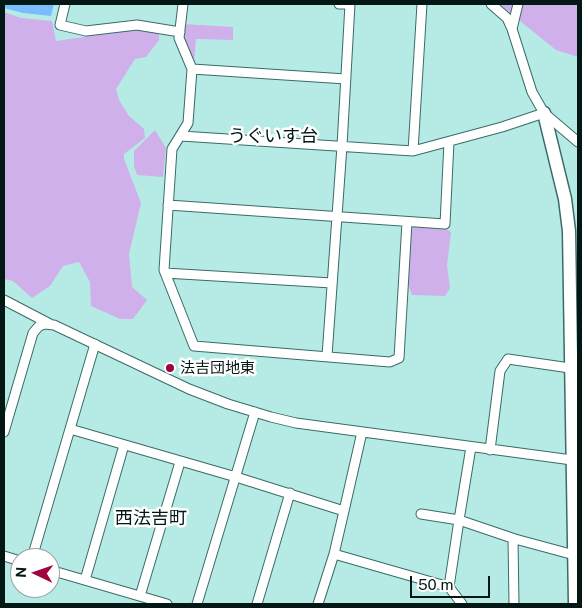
<!DOCTYPE html>
<html>
<head>
<meta charset="utf-8">
<style>
	body { margin:0 }
	#map { position:relative; width:582px; height:608px; overflow:hidden; background:#b6ebe5; font-family:"Public Sans",sans-serif }
	canvas { display:block }
	.frame { position:absolute; inset:0; border:5px solid #031715; pointer-events:none }
	.north { position:absolute; left:10px; top:548px; width:50px; height:50px; box-sizing:border-box; background:#fff; border:1px solid #9aa2a1; border-radius:50%; rotate:273deg; font-size:14px; font-weight:700; line-height:20px; text-align:center; color:#031715 }
	.north::after { content:''; display:block; margin:auto; width:18px; height:22px; background:#a00242; clip-path:polygon(50% 0,100% 100%,50% 72%,0 100%) }
	.scale { position:absolute; left:410px; top:576px; width:80px; height:22px; box-sizing:border-box; border:2px solid #031715; border-top:0; padding-left:6px; font-size:15px; line-height:18px; white-space:nowrap; color:#031715; -webkit-text-stroke:4px #fff; paint-order:stroke }
</style>
</head>
<body>
<div id="map">
<canvas width="582" height="608"></canvas>
<div class="frame"></div>
<div class="north">N</div>
<div class="scale">50 m</div>
</div>
<script>
const g = document.querySelector('canvas').getContext('2d');
g.lineJoin = 'round';
function fillPath(path, color) { g.fillStyle = color; g.fill(path, 'evenodd'); }
const toPath = rows => new Path2D(rows.map(r => 'M' + r).join(''));
function strokePath(path, color, width, dash) { g.strokeStyle = color; g.lineWidth = width; g.lineCap = dash ? 'butt' : 'round'; g.setLineDash(dash || []); g.stroke(path); }
function drawText(font, color, halo, rows, align = 'center') {
  g.font = font + ' "Public Sans","Noto Sans JP",sans-serif'; g.lineWidth = 5; g.setLineDash([]); g.textBaseline = 'middle'; g.strokeStyle = halo; g.fillStyle = color; for (const [text, x, y, turn = 0] of rows) {
    g.save(); g.translate(x, y); g.rotate((+turn || 0) * Math.PI / 180); g.textAlign = isNaN(turn) ? turn : align; if (halo) g.strokeText(text, 0, 0); g.fillText(text, 0, 0); g.restore();
  }
}
const green = toPath([
	[499,4,578,4,578,57,556,50],
	[4,12,21,18,52,21,56,41,138,29,154,30,159,34,159,40,146,57,135,59,116,89,119,100,129,116,144,129,145,138,124,154,124,159,141,203,129,254,132,287,147,300,133,319,120,319,91,306,90,282,79,262,63,266,50,286,32,298,13,281,4,279],
	[183,24,233,27,233,40,196,39,194,65,182,38],
	[155,130,166,148,163,177,137,175,134,166,134,151],
	[414,227,445,228,451,232,447,265,450,288,445,296,412,295,408,284,411,231]
]);
const water = toPath([
	[4,4,54,4,51,16,23,13,4,8]
]);
const street = toPath([
	[65,4,60,25,86,31,137,25,180,32],
	[183,4,179,38,192,69,188,123,172,149,164,270,194,346,390,362,399,358,407,222],
	[339,4,350,4],
	[491,4,507,18,512,29,532,92,544,113,578,142],
	[512,29,518,4],
	[192,69,346,79],
	[181,136,413,151,502,127,544,113],
	[413,151,422,4],
	[168,205,445,224,449,142],
	[165,273,332,283],
	[4,300,50,324],
	[327,356,342,146,350,4],
	[70,429,236,477,344,511,334,554,318,604],
	[4,432,33,333,39,326,45,324,54,325,189,389,228,404,271,417,296,423,572,460],
	[471,447,459,520,515,539,578,556],
	[490,450,500,371,508,359,570,368],
	[344,511,362,432],
	[421,514,459,520,449,587],
	[513,539,514,604],
	[334,554,449,587,462,604],
	[4,556,20,561],
	[32,558,95,344],
	[50,570,167,604],
	[85,580,124,445],
	[140,596,180,462],
	[197,604,255,412],
	[257,604,290,493]
]);
const secondary = toPath([
	[544,113,565,199,569,231,575,604]
]);
const markers = [
	[170,368,5,"#a00242"]
];
const poiNames = [
	["法吉団地東",180,368]
];
const quarterNames = [
	["うぐいす台",273,136],
	["西法吉町",151,518]
];
fillPath(green, '#cfb0ea');
fillPath(water, '#79bdfd');
strokePath(street, '#3a6b67', 11);
strokePath(secondary, '#3a6b67', 15);
strokePath(street, '#fff', 9);
strokePath(secondary, '#fff', 12);
for (const [x, y, r, color] of markers) { const dot = new Path2D(); dot.arc(x, y, r, 0, 2 * Math.PI); g.fillStyle = color; g.fill(dot); strokePath(dot, '#fff', 2); }
drawText('15px', '#031715', '#fff', poiNames, 'left');
drawText('18px', '#031715', '#fff', quarterNames);
</script>
</body>
</html>
